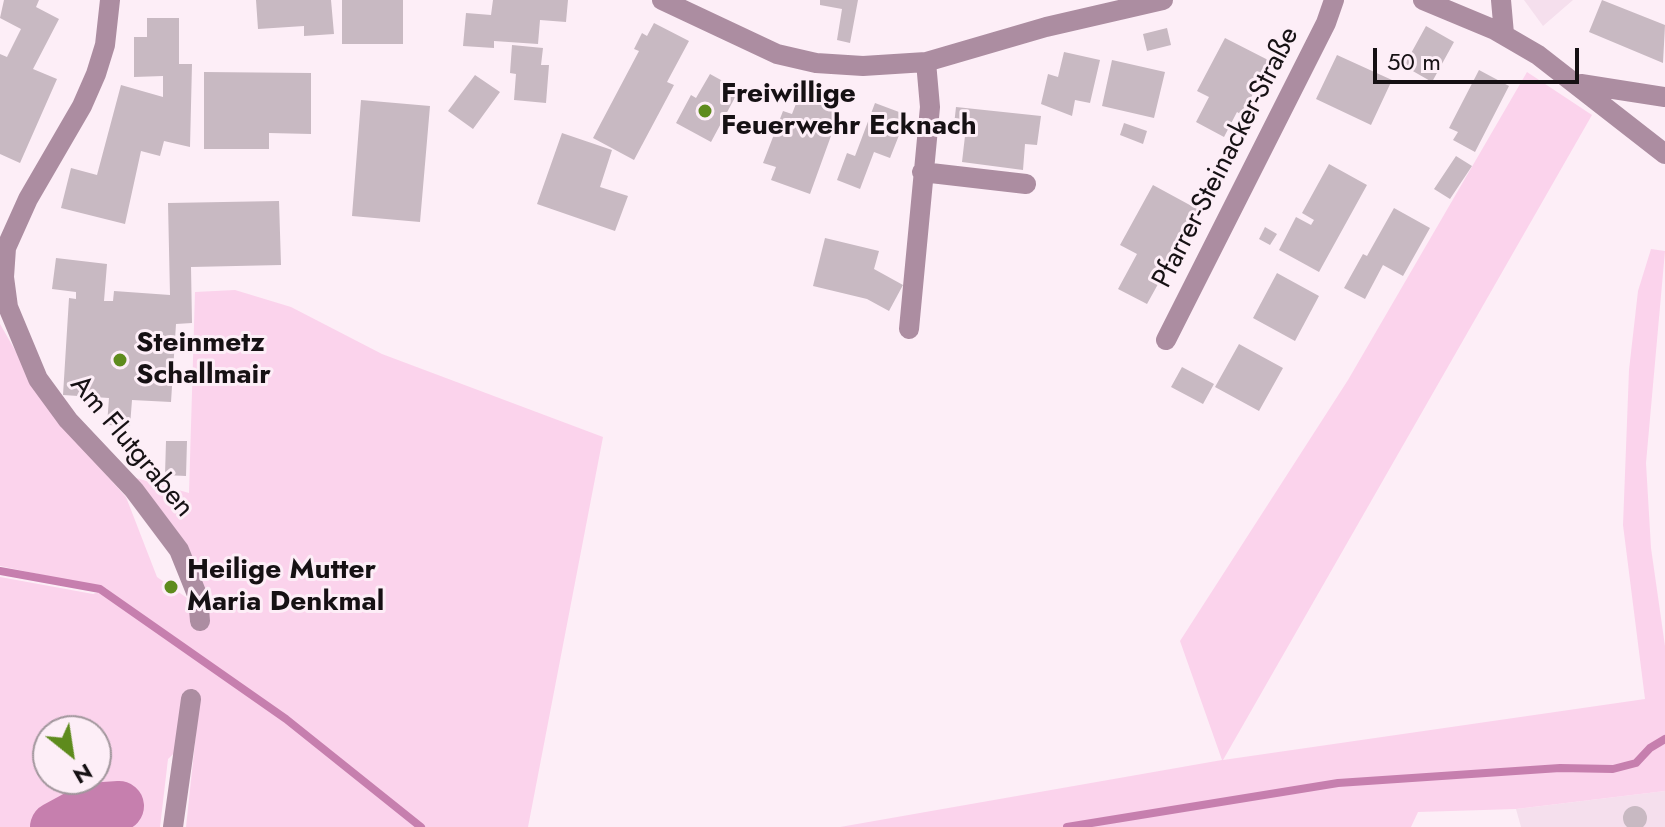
<!DOCTYPE html>
<html>
<head>
<meta charset="utf-8">
<style>
	body { margin:0 }
	#map { position:relative; width:1665px; height:827px; overflow:hidden; background:#fdeef7; font-family:Jost,sans-serif }
	canvas { display:block }
	.north { position:absolute; left:32px; top:715px; width:80px; height:80px; box-sizing:border-box; background:#fdeef7; border:2px solid #a1969c; border-radius:50%; rotate:150deg; font-size:22px; font-weight:700; line-height:32px; text-align:center; color:#161114 }
	.north::after { content:''; display:block; margin:auto; width:28px; height:36px; background:#5e8b1d; clip-path:polygon(50% 0,100% 100%,50% 72%,0 100%) }
	.scale { position:absolute; left:1373px; top:48px; width:206px; height:36px; box-sizing:border-box; border:4px solid #161114; border-top:0; padding-left:10px; font-size:24px; line-height:28px; white-space:nowrap; color:#161114; -webkit-text-stroke:6px #fdeef7; paint-order:stroke }
</style>
</head>
<body>
<div id="map">
<canvas width="1665" height="827"></canvas>
<div class="north">N</div>
<div class="scale">50 m</div>
</div>
<script>
const g = document.querySelector('canvas').getContext('2d');
g.lineJoin = 'round';
function fillPath(path, color) { g.fillStyle = color; g.fill(path, 'evenodd'); }
const toPath = rows => new Path2D(rows.map(r => 'M' + r).join(''));
function strokePath(path, color, width, dash) { g.strokeStyle = color; g.lineWidth = width; g.lineCap = dash ? 'butt' : 'round'; g.setLineDash(dash || []); g.stroke(path); }
function drawText(font, color, halo, rows, align = 'center') {
  g.font = font + ' Jost,sans-serif'; g.lineWidth = 6; g.setLineDash([]); g.textBaseline = 'middle'; g.strokeStyle = halo; g.fillStyle = color; for (const [text, x, y, turn = 0] of rows) {
    g.save(); g.translate(x, y); g.rotate((+turn || 0) * Math.PI / 180); g.textAlign = isNaN(turn) ? turn : align; if (halo) g.strokeText(text, 0, 0); g.fillText(text, 0, 0); g.restore();
  }
}
const built = toPath([
	[1524,0,1573,0,1543,26],
	[1665,791,1665,827,1521,827,1516,809]
]);
const green = toPath([
	[1527,72,1592,115,1223,760,1645,699,1623,525,1629,370,1638,291,1651,249,1665,251,1646,463,1651,548,1665,646,1665,791,1516,809,1418,812,1411,827,840,827,1222,760,1180,641,1348,380],
	[235,290,291,307,382,354,603,437,528,827,186,827,196,733,168,759,160,827,80,827,91,821,131,817,141,806,130,795,88,797,58,805,38,827,0,827,0,577,93,594,108,589,0,566,0,324,34,383,63,426,126,497,157,577,207,612,209,598,188,546,136,478,189,493,195,292],
	[48,731,96,731,96,779,48,779]
]);
const stream = toPath([
	[0,571,100,589,286,719,421,827],
	[1067,827,1338,783,1560,768,1613,769,1636,763,1650,748,1665,739]
]);
const river = toPath([
	[55,827,90,808,119,806]
]);
const building = toPath([
	[4,0,39,0,36,7,59,19,33,69,57,79,20,163,0,154,0,54,7,57,21,29,0,18],
	[256,0,331,0,334,34,304,36,304,26,258,29],
	[342,0,403,0,403,44,342,44],
	[493,0,568,0,566,22,540,20,538,44,494,41,494,48,463,46,466,13,491,15],
	[820,0,858,0,850,43,837,40,842,9,820,5],
	[1602,0,1665,25,1663,63,1589,32],
	[147,18,179,18,179,64,192,64,190,147,164,141,160,156,141,151,125,224,61,208,71,168,97,175,121,85,163,97,163,76,134,77,134,37,147,37],
	[654,23,689,41,667,82,674,85,634,160,593,138,639,51,634,49,642,33,647,36],
	[1426,26,1454,42,1432,82,1404,66],
	[1167,28,1171,45,1147,51,1143,34],
	[1225,38,1270,61,1242,115,1237,112,1224,137,1196,122,1209,97,1197,91],
	[512,45,543,48,541,65,549,65,546,103,514,100,516,74,510,73],
	[1064,52,1100,60,1090,103,1075,100,1072,116,1041,104,1048,74,1058,77],
	[1337,55,1392,80,1371,125,1316,99],
	[1112,60,1165,72,1154,118,1102,106],
	[1479,70,1509,86,1475,152,1453,140,1458,132,1449,128],
	[204,72,311,73,311,134,269,133,269,149,204,149],
	[710,74,739,90,711,142,676,123,691,95,696,98],
	[475,75,500,92,473,129,448,111],
	[799,96,840,111,810,194,771,180,776,167,763,163,783,111,792,114],
	[361,100,430,106,420,222,352,216],
	[875,103,907,115,890,158,874,152,860,189,837,180,847,153,855,156],
	[956,107,1041,116,1037,145,1025,144,1023,170,962,162,965,136,953,134],
	[1124,123,1147,131,1143,144,1120,135],
	[562,133,612,150,600,187,628,196,615,231,537,204],
	[1456,156,1472,166,1450,199,1434,189],
	[1329,164,1367,185,1319,272,1279,250,1296,217,1311,225,1314,220,1302,213],
	[1153,185,1199,210,1147,304,1118,289,1137,254,1120,245],
	[279,201,281,265,191,267,192,323,176,324,171,402,132,400,130,426,107,425,109,398,63,395,69,298,76,299,76,292,52,289,56,258,107,264,104,301,113,301,114,291,170,295,168,203],
	[1394,208,1430,228,1403,276,1383,265,1365,299,1344,288,1363,254,1367,256],
	[1265,227,1277,234,1270,245,1259,239],
	[825,238,879,251,874,269,903,285,889,311,867,299,813,286],
	[1277,273,1319,296,1295,341,1253,318],
	[1239,344,1283,368,1259,411,1215,387],
	[1182,367,1214,384,1203,404,1171,387],
	[166,441,187,441,186,476,165,475],
	'1623 818a12 12 0 1 1 24 0a12 12 0 1 1-24 0Z'
]);
const street = toPath([
	[110,0,105,45,96,74,82,106,28,199,6,248,4,277,8,307,38,379,68,420,134,490,179,550,198,597,200,621],
	[662,0,777,54,816,63,863,66,926,62,1046,27,1163,0],
	[1423,0,1495,30,1538,55,1665,154],
	[1501,0,1504,34],
	[1581,84,1665,97],
	[922,172,1026,184],
	[909,329,930,107,926,62],
	[1166,340,1326,23,1334,0],
	[173,827,191,699]
]);
const markers = [
	[705,111,8,"#5e8b1d"],
	[120,360,8,"#5e8b1d"],
	[171,587,8,"#5e8b1d"]
];
const poiNames = [
	["Freiwillige",721,95],
	["Feuerwehr Ecknach",721,127],
	["Steinmetz",136,344],
	["Schallmair",136,376],
	["Heilige Mutter",187,571],
	["Maria Denkmal",187,603]
];
const streetNames = [
	["Pfarrer-Steinacker-Straße",1227,158,-63],
	["Am Flutgraben",131,447,50]
];
fillPath(built, '#f5dfed');
fillPath(green, '#fbd3ec');
strokePath(stream, '#c67fae', 8);
strokePath(river, '#c67fae', 50);
fillPath(building, '#c8b9c2');
strokePath(street, '#ac8da1', 20);
for (const [x, y, r, color] of markers) { const dot = new Path2D(); dot.arc(x, y, r, 0, 2 * Math.PI); g.fillStyle = color; g.fill(dot); strokePath(dot, '#fdeef7', 3); }
drawText('bold 28px', '#161114', '#fdeef7', poiNames, 'left');
drawText('28px', '#161114', '#fdeef7', streetNames);
</script>
</body>
</html>
